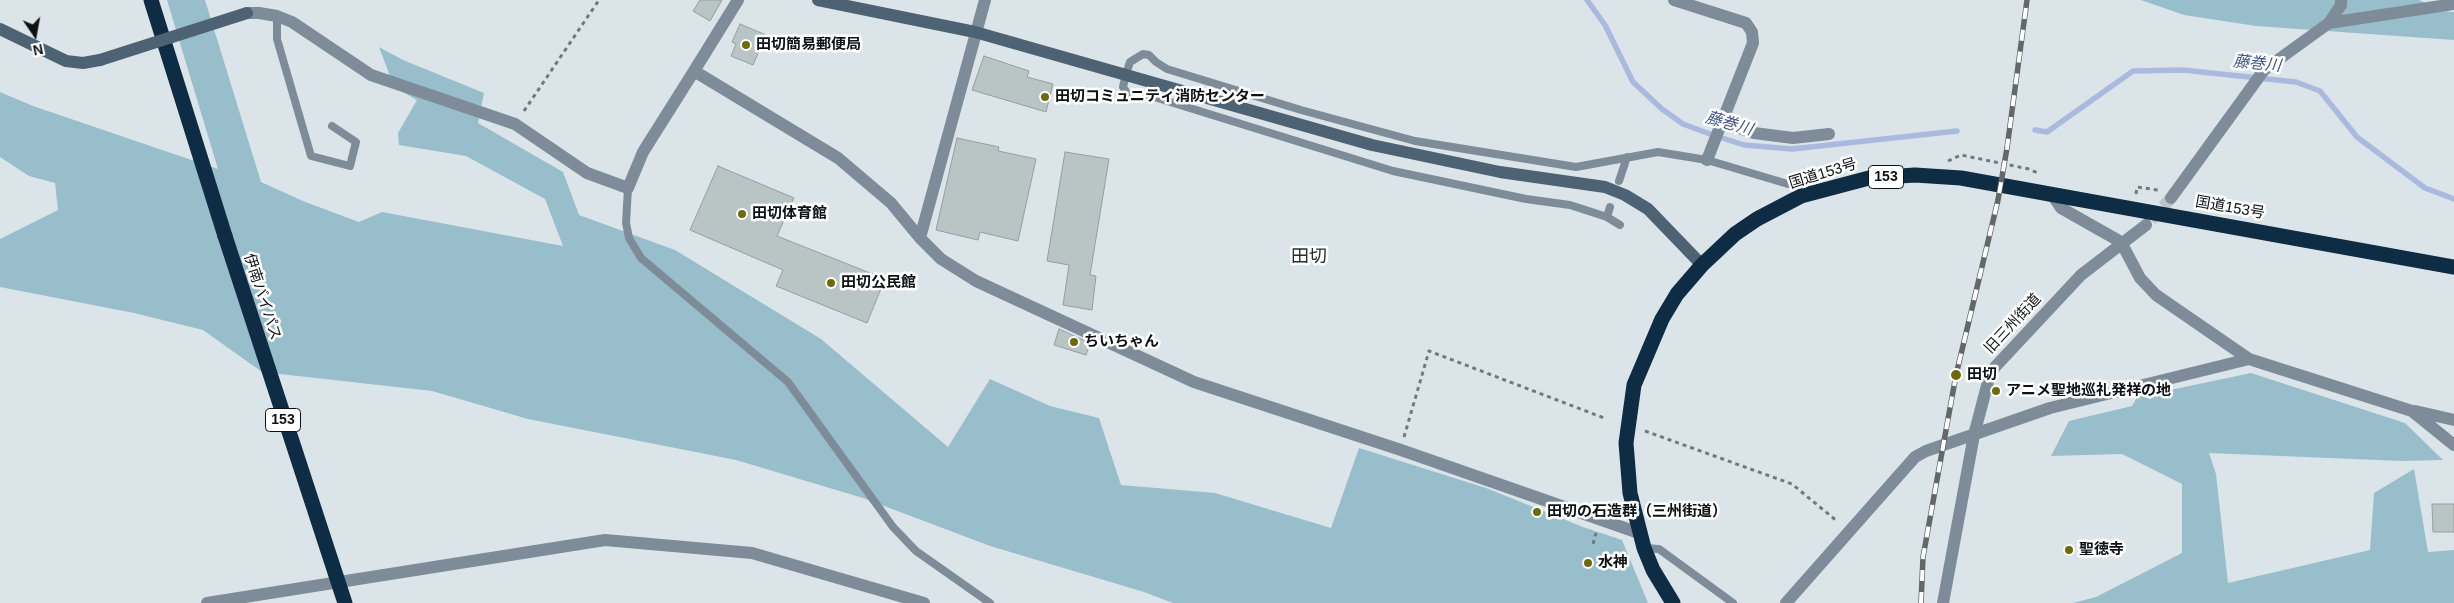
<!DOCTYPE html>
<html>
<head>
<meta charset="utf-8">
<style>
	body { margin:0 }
	#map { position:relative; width:2454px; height:603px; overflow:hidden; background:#dbe5e9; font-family:Arial,sans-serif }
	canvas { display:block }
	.north { position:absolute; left:10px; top:10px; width:50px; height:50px; -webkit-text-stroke:4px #fff; paint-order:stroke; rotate:168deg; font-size:14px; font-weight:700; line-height:20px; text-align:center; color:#0e1213 }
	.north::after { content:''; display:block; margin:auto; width:18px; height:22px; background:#0e1213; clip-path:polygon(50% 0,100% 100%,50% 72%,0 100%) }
</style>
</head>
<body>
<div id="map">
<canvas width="2454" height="603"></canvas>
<div class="north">N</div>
</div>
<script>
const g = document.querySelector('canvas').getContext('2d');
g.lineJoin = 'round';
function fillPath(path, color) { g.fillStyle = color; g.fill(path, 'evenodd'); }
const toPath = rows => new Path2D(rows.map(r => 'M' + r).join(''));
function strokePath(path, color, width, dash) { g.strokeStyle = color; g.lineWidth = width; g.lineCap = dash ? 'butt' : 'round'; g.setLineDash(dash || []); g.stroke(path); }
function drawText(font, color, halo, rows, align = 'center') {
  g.font = font + ' Arial,"Noto Sans JP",sans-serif'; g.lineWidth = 5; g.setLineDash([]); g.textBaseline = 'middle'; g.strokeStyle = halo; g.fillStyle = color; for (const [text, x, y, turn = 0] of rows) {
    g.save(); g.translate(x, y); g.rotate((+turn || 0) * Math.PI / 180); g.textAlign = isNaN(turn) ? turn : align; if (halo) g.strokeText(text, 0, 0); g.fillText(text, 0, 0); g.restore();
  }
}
const green = toPath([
	[167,0,205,0,261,182,303,201,359,222,382,212,563,246,545,199,466,156,399,145,398,133,417,100,394,87,379,47,403,60,484,93,478,123,563,172,579,215,675,250,821,339,948,447,990,379,1050,406,1099,418,1121,485,1215,493,1331,528,1359,448,1486,488,1583,527,1622,540,1648,603,1173,603,1144,592,990,546,863,498,736,460,528,419,432,391,262,372,203,330,134,313,0,287,0,239,58,210,55,183,29,176,0,157,0,92,33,106,218,169],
	[2141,0,2419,0,2443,11,2454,12,2454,40,2256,26,2184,15],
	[2251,373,2405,423,2443,460,2401,461,2209,453,2216,474,2228,583,2370,550,2374,493,2414,469,2428,552,2454,550,2454,603,2073,603,2096,597,2182,553,2182,484,2122,454,2051,456,2069,421,2132,406,2137,397]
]);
const stream = toPath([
	[1587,0,1605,25,1633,82,1662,109,1683,124,1710,134,1744,145,1792,149,1957,131],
	[2035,130,2047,132,2133,71,2183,70,2296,82,2320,91,2357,137,2425,188,2454,199]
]);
const building = toPath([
	[700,0,722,0,710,21,693,11,700,0],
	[740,24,766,35,753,65,731,56,736,44,732,42,740,24],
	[984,56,1029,71,1027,77,1053,84,1046,112,972,90,984,56],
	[957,138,999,147,998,151,1036,159,1018,241,980,232,978,240,936,230,957,138],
	[1065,152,1109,159,1090,275,1096,276,1092,310,1063,305,1069,265,1047,261,1065,152],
	[718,166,794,198,777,236,885,279,867,323,776,286,783,270,690,230,718,166],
	[1059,329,1090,343,1086,355,1054,345,1059,329],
	[2432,504,2454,504,2454,532,2433,532,2432,504]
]);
const streetTunnel = toPath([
	[2151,220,2171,198]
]);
const path = toPath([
	[524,111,599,0],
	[1948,161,1961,155,2029,169,2040,174],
	[2136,194,2137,187,2158,190],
	[1645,431,1792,484,1838,522],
	[1404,437,1429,351,1604,418],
	[1593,544,1596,533]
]);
const lane = toPath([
	[277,16,277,39,311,156,350,166,356,142,332,126],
	[1619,181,1627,157],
	[628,188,626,223,629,238,641,258,788,382,893,527,916,551,990,603],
	[1607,217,1610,207],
	[1620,225,1607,217,1570,205,1526,199,1393,171,1151,96,1130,98,1123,87,1126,74,1130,62,1143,54,1149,55,1156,62,1167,69,1301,110,1415,141,1576,167,1658,152,1707,160,1788,184],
	[1644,548,1659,549,1733,603]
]);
const street = toPath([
	[1674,0,1746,23,1752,32,1753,43,1707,160],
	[247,13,259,13,277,16,292,22,371,75,515,124,587,173,628,188,643,152,694,71,838,158,891,203,920,238,941,259,976,281,1194,382,1401,450,1639,533],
	[2329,23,2341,5,2341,0],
	[694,71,738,0],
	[1722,122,1754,133,1793,138,1829,134],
	[2051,193,2061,208,2121,242,2140,278,2156,295,2249,359],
	[2171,198,2264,70,2329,23,2454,4],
	[920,238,985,0],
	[2415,411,2454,420],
	[207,603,605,540,752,553,924,603],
	[1786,603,1915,457,1926,451,2050,408,2249,359,2412,411,2454,445],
	[1943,603,1974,435,1989,378,1995,367,2081,275,2146,225]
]);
const secondary = toPath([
	[818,0,975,32,1372,145,1500,172,1605,187,1625,195,1648,209,1702,265],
	[0,29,66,61,83,63,100,60]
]);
const highway = toPath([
	[151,0,225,236],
	[1673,603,1653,570,1644,548,1630,493,1626,443,1634,385,1662,319,1677,294,1702,265,1735,234,1757,219,1801,196,1869,178,1915,175,1961,178,2454,267]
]);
const rail = toPath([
	[1921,603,1923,557,1956,375,1998,200,2007,148,2027,0]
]);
const secondaryBridge = toPath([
	[100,60,247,13]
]);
const highwayBridge = toPath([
	[225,236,345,603]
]);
const markers = [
	[746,45,5,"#6d6b09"],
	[1045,97,5,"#6d6b09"],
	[742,214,5,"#6d6b09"],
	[831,283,5,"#6d6b09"],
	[1074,342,5,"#6d6b09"],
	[1956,375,6,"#6d6b09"],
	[1996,391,5,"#6d6b09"],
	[1537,512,5,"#6d6b09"],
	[2069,550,5,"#6d6b09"],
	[1588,563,5,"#6d6b09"]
];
const shields = [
	[1886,177,35],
	[283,420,35]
];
const shieldNames = [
	["153",1886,177],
	["153",283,420]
];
const poiNames = [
	["田切簡易郵便局",756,45],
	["田切コミュニティ消防センター",1055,97],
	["田切体育館",752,214],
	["田切公民館",841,283],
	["ちいちゃん",1084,342],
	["田切",1967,375],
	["アニメ聖地巡礼発祥の地",2006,391],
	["田切の石造群（三州街道）",1547,512],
	["聖徳寺",2079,550],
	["水神",1598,563]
];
const streetNames = [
	["国道153号",1823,174,-17],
	["国道153号",2230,208,10],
	["伊南バイパス",262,297,72],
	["旧三州街道",2013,324,-47]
];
const waterNames = [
	["藤巻川",2257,64,6],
	["藤巻川",1729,124,16]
];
const quarterNames = [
	["田切",1309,257]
];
fillPath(green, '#98becc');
strokePath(stream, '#aab9de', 5.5);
fillPath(building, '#b9c5c5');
strokePath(building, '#939e9f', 1);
strokePath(streetTunnel, '#bcc5c9', 12, [12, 6]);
strokePath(path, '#72797b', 3, [4, 4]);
strokePath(lane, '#7d8c98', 8);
strokePath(street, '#7d8c98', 12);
strokePath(secondary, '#4d6273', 12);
strokePath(highway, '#0e2c43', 15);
strokePath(rail, '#61686a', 5.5);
strokePath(rail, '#fff', 4, [11]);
strokePath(secondaryBridge, '#4d6273', 12);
strokePath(highwayBridge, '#0e2c43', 15);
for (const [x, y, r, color] of markers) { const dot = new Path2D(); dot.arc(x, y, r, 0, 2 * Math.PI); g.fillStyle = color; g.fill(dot); strokePath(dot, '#fff', 2); }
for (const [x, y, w] of shields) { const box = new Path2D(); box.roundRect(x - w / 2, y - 11.5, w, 23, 4); g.fillStyle = '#fff'; g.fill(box); strokePath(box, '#0e1213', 1); }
drawText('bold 14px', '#0e1213', null, shieldNames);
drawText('bold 15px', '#0e1213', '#fff', poiNames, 'left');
drawText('15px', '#0e1213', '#fff', streetNames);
drawText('italic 16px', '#405385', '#fff', waterNames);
drawText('18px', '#262e31', '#fff', quarterNames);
</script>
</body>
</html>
